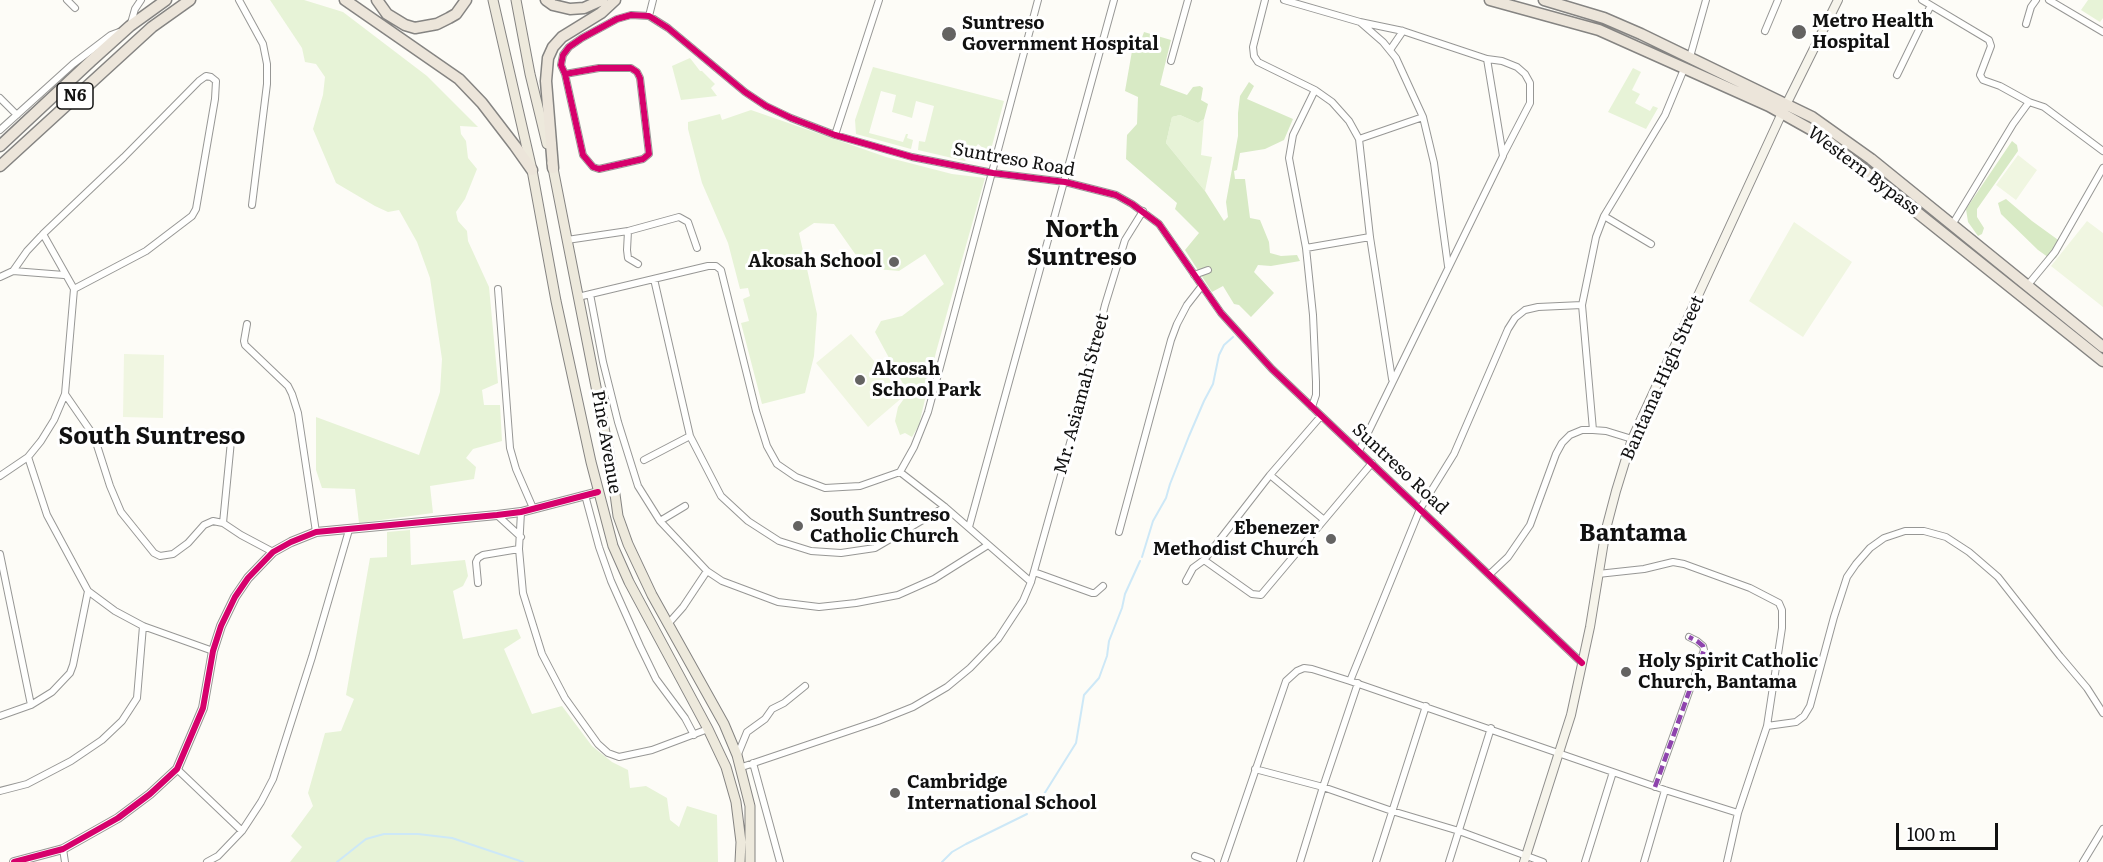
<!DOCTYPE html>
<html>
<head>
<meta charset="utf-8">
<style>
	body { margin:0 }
	#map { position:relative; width:2103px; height:862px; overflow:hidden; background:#fdfcf7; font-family:Literata,serif }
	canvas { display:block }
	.scale { position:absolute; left:1896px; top:823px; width:102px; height:27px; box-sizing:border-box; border:3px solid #111; border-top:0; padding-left:8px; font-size:18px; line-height:21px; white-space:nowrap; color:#111; -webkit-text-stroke:4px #fff; paint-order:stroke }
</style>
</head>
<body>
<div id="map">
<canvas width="2103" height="862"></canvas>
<div class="scale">100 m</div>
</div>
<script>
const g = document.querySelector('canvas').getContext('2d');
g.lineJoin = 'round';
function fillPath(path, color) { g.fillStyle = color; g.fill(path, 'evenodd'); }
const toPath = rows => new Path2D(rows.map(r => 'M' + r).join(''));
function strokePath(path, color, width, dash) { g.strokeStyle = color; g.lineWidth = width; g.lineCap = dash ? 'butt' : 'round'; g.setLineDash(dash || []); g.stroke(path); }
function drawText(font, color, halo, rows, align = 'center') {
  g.font = font + ' Literata,serif'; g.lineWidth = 6; g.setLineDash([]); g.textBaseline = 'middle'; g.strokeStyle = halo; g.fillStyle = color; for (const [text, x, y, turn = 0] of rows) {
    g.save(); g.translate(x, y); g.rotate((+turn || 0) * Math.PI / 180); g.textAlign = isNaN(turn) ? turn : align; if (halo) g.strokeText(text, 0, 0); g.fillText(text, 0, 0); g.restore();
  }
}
const green = toPath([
	[270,0,304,0,343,12,427,76,478,127,460,126,461,134,466,141,468,158,477,169,465,199,456,212,458,221,467,231,468,241,489,287,498,383,482,390,484,405,500,405,502,441,473,449,466,458,476,467,474,479,430,486,433,513,359,523,355,489,322,488,316,470,316,417,419,455,440,392,442,359,430,278,417,242,399,210,388,212,375,206,336,183,313,129,323,95,325,77,316,64,305,62,302,48],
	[2088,0,2103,0,2103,18,2100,22,2081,10],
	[690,58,700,71,702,71,715,84,711,88,717,96,681,100,672,66],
	[873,67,1004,101,990,153,978,144,965,161,918,150,919,141,925,142,934,106,916,101,912,118,892,112,896,95,881,91,869,133,903,142,906,134,908,134,907,138,913,140,911,149,856,134,855,120],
	[1633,68,1641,72,1632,90,1640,94,1635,103,1650,111,1653,106,1658,108,1646,129,1608,112],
	[751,110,886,157,952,174,985,178,936,352,919,425,912,437,905,433,900,435,895,421,898,407,908,393,875,332,881,321,902,316,944,284,925,254,899,271,865,268,834,224,814,223,799,233,817,314,814,356,805,393,762,404,741,323,749,321,743,299,750,296,748,288,740,289,728,243,702,183,688,129,688,122,720,114,722,120],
	[1180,115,1198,123,1204,119,1201,155,1212,157,1205,191,1166,143,1172,117],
	[410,530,411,565,465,560,468,576,463,586,453,591,463,639,517,629,521,638,504,649,532,714,562,706,592,746,612,762,628,770,630,788,646,786,667,798,670,820,679,827,687,806,717,815,718,862,290,862,302,847,291,836,313,806,308,793,325,733,341,731,354,699,346,695,370,558,387,557,387,532]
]);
const forest = toPath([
	[1144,32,1171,40,1160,85,1187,95,1193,87,1200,86,1203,88,1201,100,1208,104,1204,119,1198,123,1180,115,1172,117,1166,143,1205,191,1224,221,1228,217,1226,202,1238,136,1238,113,1240,96,1249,82,1254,86,1247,99,1293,119,1284,140,1265,149,1240,153,1237,170,1234,171,1235,179,1245,179,1250,218,1260,220,1269,242,1270,253,1281,256,1297,255,1300,261,1271,266,1258,265,1254,272,1274,293,1251,317,1239,305,1234,304,1223,286,1212,292,1185,250,1199,233,1175,209,1177,203,1126,159,1127,135,1137,124,1138,97,1125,91,1132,51,1138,49],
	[2012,141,2017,145,2018,151,1977,209,1977,217,1984,228,1982,234,1978,236,1968,222,1966,209],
	[2006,199,2032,221,2061,242,2061,249,2056,258,2052,260,2038,250,2001,214,1998,203]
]);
const pitch = toPath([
	[2018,155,2037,170,2016,200,1996,185],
	[2087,221,2103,233,2103,307,2051,266],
	[1794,222,1852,262,1803,337,1749,301],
	[851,334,904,396,868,427,816,363],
	[124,354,164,355,163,418,123,417]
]);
const stream = toPath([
	[1142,557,1153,521,1166,498,1170,484,1189,436,1204,401,1213,384,1219,355,1224,345,1233,337],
	[1036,807,1076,743,1084,695,1099,678,1107,656,1109,641,1122,608,1125,594,1140,561],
	[337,862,366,839,384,834,418,834,452,838,523,862],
	[942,862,952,852,966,844,1027,814]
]);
const minor = toPath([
	[67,0,75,8],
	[239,0,263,44,267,64,267,84,252,205],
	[1265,0,1253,47,1254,56,1258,62,1315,90,1332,102,1349,121,1359,139,1370,237,1392,379],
	[1284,0,1360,22,1383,42,1396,58,1423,117,1434,163,1448,266],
	[1922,0,1989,40,1991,46,1980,75,1983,80,2000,86,2029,102],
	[2049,0,2103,32],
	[649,16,653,0],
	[131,23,135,9,141,0],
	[2026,24,2031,7,2036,0],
	[1765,31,1778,0],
	[1390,50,1403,31],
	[1690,57,1706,0],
	[1487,59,1502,61,1517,67,1525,74,1530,83,1530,103,1503,155],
	[1171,61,1188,0],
	[565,74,599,68,631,68,637,72,640,78,649,154,643,159,599,169,593,167,583,155,565,74,561,65,563,55,569,47,582,38,617,19,631,15,649,16,668,28,745,92,766,106,791,118,835,135,912,157,993,173,1065,182,1116,195,1132,204,1159,224,1221,313,1272,369,1582,663],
	[1897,75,1930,7],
	[0,98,17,115],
	[0,130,73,64,111,35,119,32],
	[835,135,879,0],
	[1359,139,1423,117],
	[1604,216,1651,244],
	[1952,225,2013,124,2029,102,2044,107,2103,151],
	[628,231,627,250,628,258,638,264],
	[567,240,628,231,679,217,688,222,697,248],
	[1306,248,1370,237],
	[13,271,27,251,43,234,124,157,199,81,206,76,211,77,216,81,215,99,196,209,192,216,146,251,74,289],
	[1194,275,1208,270],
	[0,277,13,271,64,275],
	[654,279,690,436,721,496,748,521,779,541,811,551,841,553,875,548,945,507],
	[2027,286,2055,252,2103,168],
	[498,289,510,448,516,469,533,508],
	[590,294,603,362,618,422,638,486,660,521,707,571],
	[578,297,708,266,716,266,721,270,756,411,767,446,777,464,796,477,825,488,860,486,900,472,914,447,928,412,1038,0],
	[247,324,244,341,245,345,288,386,292,394,298,413,316,532],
	[65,394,94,436,110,486,121,512,154,553,160,556,173,554,188,543,204,525,213,521,223,523,241,535,273,552],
	[1312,407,1316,395,1316,382,1313,315,1306,248,1289,158,1293,135,1315,90],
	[1593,430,1582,305,1596,237,1604,216,1665,115,1684,69],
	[1359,451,1503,156,1487,59,1403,31,1360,22],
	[644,460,690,436],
	[900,472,945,507,1031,582],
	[1270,475,1323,519],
	[0,476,28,457,41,441,54,420,65,394,74,289,43,234],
	[585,495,599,547,611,581,640,646,656,679,685,718,694,735],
	[521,512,519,549,523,593,542,654,565,698,598,744,608,753,619,757,652,750,708,729],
	[497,515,521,537],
	[660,521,685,506],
	[223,523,231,441],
	[969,527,1114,0],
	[1119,532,1171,340,1177,324,1187,305,1201,287],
	[0,554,31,705],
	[1204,560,1252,594,1261,595,1372,463],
	[1034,572,1092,593,1095,593,1103,586],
	[1490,574,1508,557,1530,525,1556,454,1562,443,1570,435,1582,430,1593,430,1606,431,1632,439],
	[1598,574,1644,569,1673,562,1684,564,1750,588,1779,603,1782,610,1782,628,1767,726,1738,813,1727,862],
	[1186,581,1193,568,1204,560,1270,475,1321,416],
	[478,583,476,562,478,558,483,555,519,549],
	[88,591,115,611,143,626,213,651],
	[668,624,683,607,707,571,722,581,778,602,819,607,856,603,898,595,934,579,988,545],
	[1350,681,1420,509,1454,454,1508,329,1515,318,1525,310,1538,307,1582,305],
	[0,716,31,705,52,692,70,673,73,665,88,591,47,515,28,457],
	[1767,726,1796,722,1804,716,1810,706,1834,617,1847,577,1856,564,1870,548,1884,538,1905,531,1924,531,1946,537,1969,552,1998,577,2060,656,2087,688,2103,713],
	[738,754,747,732,765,719,772,709,784,703,805,686],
	[753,763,780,862],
	[742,767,878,721,913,707,947,687,970,668,998,639,1023,601,1031,582,1075,425,1105,305,1125,240,1143,211],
	[177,769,242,831],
	[1255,769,1323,787,1392,811,1459,831,1543,862],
	[1655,787,1704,650,1703,646,1697,641,1689,637],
	[0,791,27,784,71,761,102,740,122,721,137,698,143,626],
	[63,849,65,862],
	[1195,856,1211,862],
	[207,862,218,856,242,831,261,802,273,779,312,657,349,530],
	[1224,862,1286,681,1297,671,1304,668,1312,669,1350,681,1665,790,1738,813],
	[1300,862,1323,787,1358,683],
	[1376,862,1426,706],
	[1449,862,1491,728],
	[1585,862,1613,772],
	[1644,862,1665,790],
	[2083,862,2103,829]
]);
const tertiary = toPath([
	[14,862,63,849,118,818,150,794,177,769,203,708,213,651,221,626,235,597,248,578,273,552,291,542,316,532,497,515,521,512,598,492]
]);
const secondary = toPath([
	[1524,862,1571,715,1590,627,1606,529,1616,491,1632,439,1782,113,1838,0]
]);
const primary = toPath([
	[493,0,532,170,556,301,591,462,613,546,629,582,708,729,726,767,736,802,741,842,740,862],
	[516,0,530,74,547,144],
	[552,163,610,458,618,516,628,544,652,595,724,724,737,755,750,806,750,862]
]);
const trunk = toPath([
	[345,0,459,79,482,103,515,146,532,170],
	[377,0,387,14,405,25,415,28,437,24,449,18,456,14,466,0],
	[546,0,553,5,570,9,584,8,602,0],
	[1490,0,1599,30,1769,106,1819,134,2103,361],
	[1544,0,1604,18,1641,34,1812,117,1871,159,2103,347],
	[0,146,91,61,130,26,166,0],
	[0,166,152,27,190,0],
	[553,168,546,81,548,58,553,47,562,37,601,13,615,0]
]);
const quiet = toPath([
	[1655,787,1704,650,1703,646,1697,641,1689,637]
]);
const cycleway = toPath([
	[565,74,599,68,631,68,637,72,640,78,649,154,643,159,599,169,593,167,583,155,565,74,561,65,563,55,569,47,582,38,617,19,631,15,649,16,668,28,745,92,766,106,791,118,835,135,912,157,993,173,1065,182,1116,195,1132,204,1159,224,1221,313,1272,369,1582,663],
	[14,862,63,849,118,818,150,794,177,769,203,708,213,651,221,626,235,597,248,578,273,552,291,542,316,532,497,515,521,512,598,492]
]);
const markers = [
	[1799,32,8,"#646362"],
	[949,34,8,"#646362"],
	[894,262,6,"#646362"],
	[860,380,6,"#646362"],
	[798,526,6,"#646362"],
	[1331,539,6,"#646362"],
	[1626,672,6,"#646362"],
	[895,793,6,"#646362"]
];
const shields = [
	[75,96,36]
];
const shieldNames = [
	["N6",75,96]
];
const poiNames = [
	["Metro Health",1812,22],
	["Hospital",1812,43],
	["Suntreso",962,24],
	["Government Hospital",962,45],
	["Akosah School",882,262,"right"],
	["Akosah",872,370],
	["School Park",872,391],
	["South Suntreso",810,516],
	["Catholic Church",810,537],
	["Ebenezer",1319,529,"right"],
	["Methodist Church",1319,550,"right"],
	["Holy Spirit Catholic",1638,662],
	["Church, Bantama",1638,683],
	["Cambridge",907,783],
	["International School",907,804]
];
const streetNames = [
	["Suntreso Road",1014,160,10],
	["Western Bypass",1863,171,37],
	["Bantama High Street",1663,378,-66],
	["Mr. Asiamah Street",1082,394,-75],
	["Pine Avenue",606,442,80],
	["Suntreso Road",1400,469,43]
];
const districtNames = [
	["North",1082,230],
	["Suntreso",1082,258],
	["South Suntreso",152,437],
	["Bantama",1633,534]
];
fillPath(green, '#e7f3d7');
fillPath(forest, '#d8eac5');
fillPath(pitch, '#f0f6e1');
strokePath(stream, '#cde8f7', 2);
strokePath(minor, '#979795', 8);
strokePath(tertiary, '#979795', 10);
strokePath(secondary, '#8e8d8b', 10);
strokePath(primary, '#858482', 11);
strokePath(trunk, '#858482', 13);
strokePath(minor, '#fffffe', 6);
strokePath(tertiary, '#fffffe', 8);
strokePath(secondary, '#f6f4eb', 8);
strokePath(primary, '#ede9dc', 9);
strokePath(trunk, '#ece5da', 10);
strokePath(quiet, '#8e44ad', 4.5, [9, 4.5]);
strokePath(cycleway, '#d6006c', 6);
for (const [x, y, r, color] of markers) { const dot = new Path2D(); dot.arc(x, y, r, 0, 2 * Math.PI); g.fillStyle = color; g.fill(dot); strokePath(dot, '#fff', 2); }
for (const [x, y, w] of shields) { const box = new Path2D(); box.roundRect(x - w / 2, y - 13, w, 26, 4.5); g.fillStyle = '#fff'; g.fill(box); strokePath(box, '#111', 1.5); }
drawText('bold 16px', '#111', null, shieldNames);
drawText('bold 18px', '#111', '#fff', poiNames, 'left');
drawText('18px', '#111', '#fff', streetNames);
drawText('bold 24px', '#111', '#fff', districtNames);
</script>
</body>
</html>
